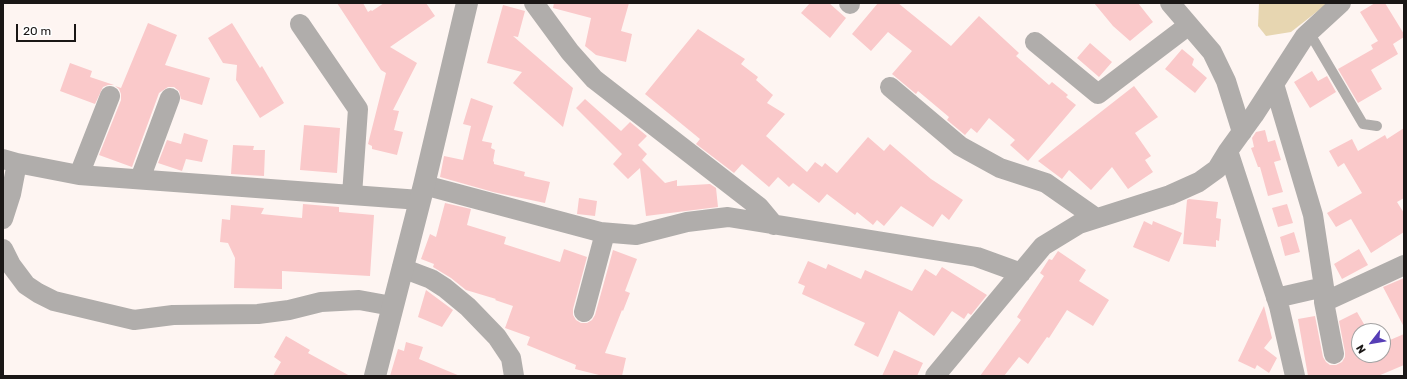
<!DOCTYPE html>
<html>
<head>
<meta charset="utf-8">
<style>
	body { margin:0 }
	#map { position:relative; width:1407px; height:379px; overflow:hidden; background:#fef5f2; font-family:Rubik,sans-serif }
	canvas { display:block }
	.frame { position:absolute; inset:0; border:4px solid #1a1716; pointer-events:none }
	.north { position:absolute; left:1351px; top:323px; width:40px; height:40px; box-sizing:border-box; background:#fff; border:1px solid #a3a2a2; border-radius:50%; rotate:239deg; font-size:11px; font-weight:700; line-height:16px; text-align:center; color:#1a1716 }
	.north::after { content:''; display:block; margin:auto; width:14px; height:18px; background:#563eb6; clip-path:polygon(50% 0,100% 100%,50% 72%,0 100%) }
	.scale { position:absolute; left:16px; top:24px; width:60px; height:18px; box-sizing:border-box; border:2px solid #1a1716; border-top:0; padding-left:5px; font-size:12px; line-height:14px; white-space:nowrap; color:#1a1716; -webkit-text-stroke:3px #fff; paint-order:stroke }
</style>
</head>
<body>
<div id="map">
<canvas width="1407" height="379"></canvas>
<div class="frame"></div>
<div class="north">N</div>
<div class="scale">20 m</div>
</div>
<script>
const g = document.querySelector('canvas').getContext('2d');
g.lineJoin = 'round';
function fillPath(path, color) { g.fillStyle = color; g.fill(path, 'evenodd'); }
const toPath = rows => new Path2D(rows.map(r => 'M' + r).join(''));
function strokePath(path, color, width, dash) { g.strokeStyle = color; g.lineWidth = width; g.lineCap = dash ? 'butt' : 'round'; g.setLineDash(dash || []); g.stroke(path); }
const green = toPath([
	[1259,3,1328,3,1291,32,1266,36,1258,26]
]);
const building = toPath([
	[337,3,363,3,368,12,371,10,372,11,384,3,426,3,435,16,390,47,417,63,393,110,399,111,394,130,403,132,397,155,372,149,372,146,368,144,386,73,381,70],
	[554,3,629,3,621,31,632,34,626,62,596,55,585,46,591,18,553,8],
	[810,3,829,3,846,18,830,38,801,13],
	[878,3,898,3,951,46,979,16,1019,53,1016,56,1049,85,1052,82,1068,95,1066,97,1076,105,1028,161,1010,145,1015,140,989,118,977,133,971,128,965,135,947,120,949,117,918,91,916,94,892,74,912,51,888,32,871,51,852,34],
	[1094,3,1138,3,1153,22,1130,41,1113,26],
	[1375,3,1385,3,1404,34,1404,37,1393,44,1398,54,1371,70,1382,89,1358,103,1338,69,1373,49,1371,45,1378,41,1360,12],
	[503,5,525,11,518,37,513,36,573,88,563,127,513,83,522,72,487,63],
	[148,23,177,35,165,65,210,78,202,105,181,99,179,91,174,87,168,87,159,93,132,167,99,155,121,100,121,94,119,89,115,86,121,88],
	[232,23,260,68,262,66,284,103,260,118,236,80,237,65,223,63,208,38],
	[698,29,745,59,741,64,758,77,756,80,773,95,767,103,785,114,766,136,807,172,815,162,822,167,825,163,837,173,868,137,884,151,890,144,931,179,963,200,949,220,942,214,933,227,901,206,884,226,877,220,873,225,857,212,855,215,827,194,819,203,793,183,789,187,778,177,769,187,742,164,734,173,696,144,700,139,645,94],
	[1090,43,1112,62,1099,77,1077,58],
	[1182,49,1194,59,1192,65,1207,78,1195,93,1165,69],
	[70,63,92,71,90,77,114,85,108,85,103,87,95,104,60,91],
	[1312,71,1318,81,1327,76,1336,92,1310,108,1294,82],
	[1134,86,1158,117,1135,133,1151,156,1145,160,1153,172,1128,189,1112,167,1091,190,1069,170,1062,179,1038,161],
	[471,98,493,106,482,141,492,143,491,148,495,150,493,161,494,162,494,164,525,172,524,176,550,182,545,203,493,192,440,177,444,156,463,160,471,126,463,124],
	[585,99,621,131,630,122,647,136,638,145,647,154,642,160,665,183,677,180,677,186,710,184,716,188,718,207,646,216,640,168,628,179,613,164,622,154,576,108],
	[304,125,340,128,337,173,300,170],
	[1404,128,1404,198,1397,202,1404,213,1404,232,1371,253,1351,219,1336,227,1327,213,1362,193,1344,163,1338,167,1329,151,1352,139,1358,151,1385,135,1387,139],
	[1265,130,1268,142,1275,140,1281,160,1274,162,1283,192,1268,196,1260,167,1258,167,1251,148,1254,147,1252,138,1256,132],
	[184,133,208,140,202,162,186,159,182,171,158,163,167,140,181,144],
	[233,145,254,146,253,150,265,150,264,176,231,174],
	[579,198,597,201,595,216,577,214],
	[1189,199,1218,202,1216,218,1221,219,1219,241,1216,240,1216,247,1183,244,1187,200],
	[445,203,471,209,467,225,506,237,504,244,560,262,564,249,587,257,573,309,573,315,576,320,581,323,587,323,592,320,595,315,613,250,637,259,625,291,630,293,623,311,622,310,605,353,626,358,622,376,603,376,575,369,576,365,527,345,530,337,505,328,513,306,495,300,496,299,466,290,451,278,433,267,434,264,421,259,430,234,436,237],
	[303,204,339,207,339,212,374,215,370,276,282,271,282,289,234,288,235,258,228,243,220,242,222,219,230,220,231,205,264,208,261,214,302,218],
	[1287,204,1293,223,1278,227,1272,208],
	[1144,221,1152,225,1153,221,1182,233,1169,262,1133,247],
	[1294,232,1300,252,1285,256,1280,237],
	[1359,249,1368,265,1342,279,1334,264],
	[1058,251,1086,270,1079,281,1109,300,1093,326,1067,310,1049,338,1047,337,1028,364,1019,357,1004,376,980,376,1021,320,1017,317,1044,276,1040,273,1049,259,1052,260],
	[808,261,826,269,828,264,861,279,865,270,912,291,925,269,936,276,942,267,987,295,971,315,968,313,964,319,952,311,934,336,899,311,878,357,854,345,865,323,802,294,805,286,798,283],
	[1404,278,1404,327,1383,287],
	[426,290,453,310,442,327,418,317],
	[1264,306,1272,338,1264,348,1277,358,1269,373,1257,365,1255,369,1238,361],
	[1357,312,1368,331,1359,331,1359,355,1383,355,1383,343,1404,334,1404,365,1378,376,1308,376,1298,319,1315,316,1323,357,1326,362,1330,365,1336,365,1342,362,1345,357,1345,352,1339,321],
	[286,336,310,350,308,353,350,376,273,376,281,362,274,357],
	[406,342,423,347,419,359,460,376,390,376,398,349,404,351],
	[894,350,923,363,917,376,882,376]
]);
const service = toPath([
	[1309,32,1363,124,1377,126]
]);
const minor = toPath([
	[534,3,570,52,594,79,759,207,774,225],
	[849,3,850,4],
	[1170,3,1212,52,1226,81,1242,132],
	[300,24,358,109,352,195],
	[1035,42,1098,94,1189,25],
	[1274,84,1313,215,1324,287,1324,302,1404,265],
	[890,87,960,146,1000,168,1046,183,1096,218],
	[1228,151,1279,306,1295,376],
	[3,159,17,163,79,175,420,200],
	[79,175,110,96],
	[140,179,170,98],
	[424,185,600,232,636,235,687,222,728,217,977,257,1021,273],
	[3,219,11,194,17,163],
	[3,249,11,265,26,285,38,293,54,301,134,320,173,315,258,314,289,310,321,302,359,300,392,306],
	[402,268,431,279,445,288,468,307,497,337,511,358,514,376],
	[1276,298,1324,287],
	[1324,302,1334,354],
	[584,312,605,233],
	[935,376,1043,246,1079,224,1170,195,1199,182,1217,169,1228,151,1254,115,1305,36,1341,3]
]);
const tertiary = toPath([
	[375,376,424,185,467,3]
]);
fillPath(green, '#e7d6b1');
fillPath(building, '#fac9ca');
strokePath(service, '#b0adab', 10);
strokePath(minor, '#b0adab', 20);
strokePath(tertiary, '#b0adab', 22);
</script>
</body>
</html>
